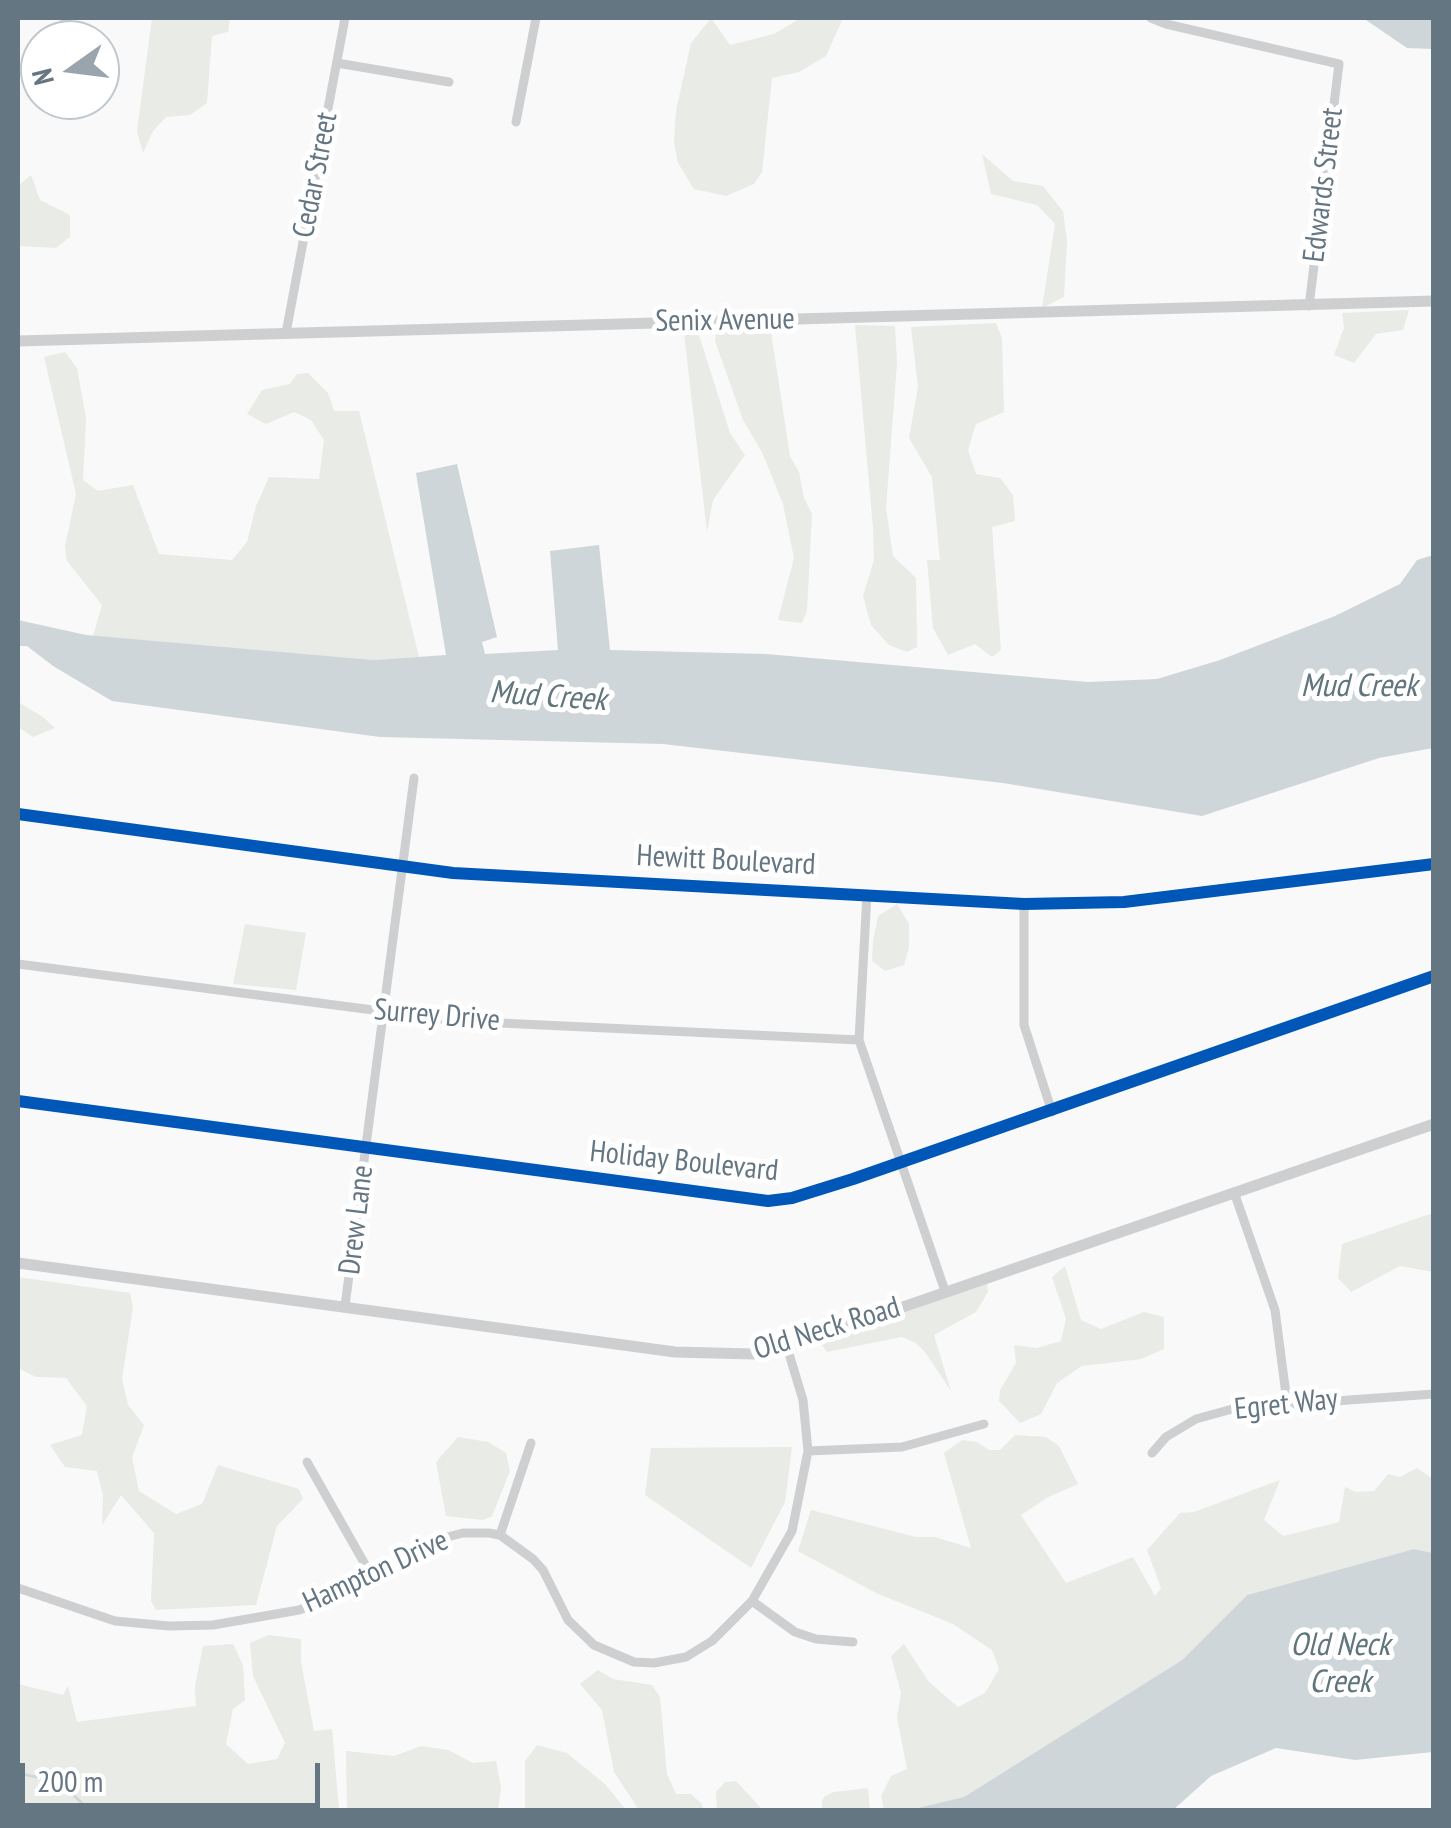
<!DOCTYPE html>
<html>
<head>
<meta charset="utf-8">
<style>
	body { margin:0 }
	#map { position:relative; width:1451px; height:1828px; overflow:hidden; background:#f9f9f9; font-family:"PT Sans Narrow",sans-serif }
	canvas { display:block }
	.frame { position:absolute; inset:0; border:20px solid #657683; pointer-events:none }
	.north { position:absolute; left:20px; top:20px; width:100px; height:100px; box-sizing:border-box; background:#fff; border:2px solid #c1c8cd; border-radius:50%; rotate:256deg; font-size:28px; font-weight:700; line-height:40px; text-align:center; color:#657683 }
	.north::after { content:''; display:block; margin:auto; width:35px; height:45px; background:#99a4ac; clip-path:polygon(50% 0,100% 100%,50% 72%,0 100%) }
	.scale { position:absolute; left:20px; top:1763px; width:300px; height:45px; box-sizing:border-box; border:5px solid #657683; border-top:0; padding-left:12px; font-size:30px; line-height:35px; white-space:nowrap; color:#657683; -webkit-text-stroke:8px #fff; paint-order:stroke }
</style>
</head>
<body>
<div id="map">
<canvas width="1451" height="1828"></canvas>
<div class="frame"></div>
<div class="north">N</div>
<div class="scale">200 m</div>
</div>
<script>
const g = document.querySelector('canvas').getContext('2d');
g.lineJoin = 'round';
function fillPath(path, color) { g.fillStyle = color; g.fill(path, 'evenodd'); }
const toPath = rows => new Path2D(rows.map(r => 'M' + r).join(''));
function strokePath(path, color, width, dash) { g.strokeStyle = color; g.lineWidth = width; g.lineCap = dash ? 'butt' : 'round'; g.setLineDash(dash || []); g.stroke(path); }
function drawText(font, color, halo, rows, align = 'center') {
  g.font = font + ' "PT Sans Narrow",sans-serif'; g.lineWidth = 10; g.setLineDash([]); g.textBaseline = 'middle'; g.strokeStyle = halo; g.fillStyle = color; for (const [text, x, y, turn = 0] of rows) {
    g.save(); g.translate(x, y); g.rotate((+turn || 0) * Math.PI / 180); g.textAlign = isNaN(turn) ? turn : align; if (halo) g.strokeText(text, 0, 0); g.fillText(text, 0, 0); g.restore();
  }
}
const green = toPath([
	[152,18,230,18,228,32,212,36,207,103,190,115,166,117,153,131,143,153,137,131],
	[711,18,730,45,774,34,801,18,843,18,826,56,799,72,772,78,762,172,754,184,726,196,694,189,678,163,674,142,676,111,691,43],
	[982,154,1013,181,1043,186,1063,211,1067,241,1064,297,1042,308,1055,224,1037,205,991,194],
	[31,175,40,200,70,215,70,237,56,248,18,246,18,186],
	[1409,310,1403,330,1376,334,1354,363,1334,355,1344,328,1342,313],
	[996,323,1002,338,1004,412,976,424,968,450,976,474,1000,478,1013,495,1015,521,992,527,1001,650,992,657,975,644,948,655,933,628,927,560,940,560,932,477,909,438,918,387,911,327],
	[855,325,895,326,897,363,886,508,893,556,916,578,917,647,907,652,889,645,871,625,863,596,874,560,873,528],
	[717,329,771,332,790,456,799,472,804,498,812,514,807,611,802,623,778,620,794,558,783,504,762,452,743,420,715,341],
	[698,332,730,433,745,455,713,500,707,532,684,333],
	[65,352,77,368,86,418,83,480,98,491,133,485,159,554,232,560,247,542,256,506,269,477,319,479,324,440,311,420,294,412,266,424,247,414,262,390,290,384,297,374,308,373,328,393,334,411,359,411,419,657,374,660,93,636,102,605,67,561,65,546,76,494,44,357],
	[18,702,43,717,55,728,33,737,18,727],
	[897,904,909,924,909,947,904,965,885,971,872,961,873,941,878,916],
	[245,924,306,933,296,990,233,984],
	[1433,1213,1433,1272,1400,1266,1351,1292,1338,1278,1342,1244],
	[1065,1266,1081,1320,1101,1329,1144,1312,1164,1317,1164,1349,1141,1359,1082,1366,1057,1383,1041,1414,1020,1423,999,1401,1000,1390,1016,1363,1014,1345,1037,1348,1061,1341,1066,1319,1052,1277],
	[18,1277,130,1293,133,1307,122,1379,128,1405,144,1425,132,1458,139,1491,176,1514,202,1504,218,1465,299,1489,303,1499,277,1526,256,1605,156,1610,151,1601,154,1533,121,1495,102,1525,103,1496,97,1471,65,1467,50,1445,82,1435,87,1406,66,1378,36,1377,18,1368],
	[987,1282,988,1292,976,1312,934,1335,951,1391,925,1352,916,1343,902,1337,827,1352,821,1344],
	[1015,1435,1046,1437,1059,1446,1078,1484,1048,1497,1021,1515,1066,1583,1133,1557,1155,1596,1161,1588,1147,1550,1180,1513,1194,1512,1280,1480,1264,1520,1283,1536,1339,1522,1345,1487,1356,1492,1374,1491,1388,1474,1400,1477,1417,1468,1433,1479,1433,1553,1414,1549,1247,1595,1182,1660,964,1797,909,1810,884,1810,881,1796,891,1776,907,1769,897,1717,901,1693,891,1656,904,1644,929,1682,958,1707,985,1693,999,1669,992,1650,953,1624,876,1593,798,1551,811,1510,916,1537,935,1537,971,1548,944,1453,962,1440,977,1442,989,1450,1000,1450],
	[458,1437,488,1442,506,1453,510,1471,492,1516,483,1520,446,1516,436,1462],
	[792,1447,785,1502,751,1568,645,1495,651,1448],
	[269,1635,301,1639,301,1662,314,1731,332,1729,339,1810,18,1810,18,1684,63,1695,68,1686,77,1722,196,1706,195,1686,203,1646,233,1644,243,1665,245,1700,233,1709,226,1744,248,1764,277,1759,285,1743,253,1676,250,1643],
	[598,1670,613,1679,652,1685,660,1697,667,1774,676,1794,691,1794,701,1803,704,1810,639,1810,614,1772,602,1710,580,1684],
	[537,1745,567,1753,605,1784,626,1810,525,1810,525,1761],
	[421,1746,448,1750,473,1763,496,1761,501,1787,498,1810,347,1810,346,1751,394,1756],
	[736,1781,748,1794,763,1810,717,1810,716,1792,725,1782],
	[868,1788,870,1810,822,1810,822,1801,825,1796,834,1792]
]);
const water = toPath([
	[1363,18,1433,18,1433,49,1407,48],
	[457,464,497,637,482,642,485,654,558,650,550,551,599,545,610,650,766,654,1088,682,1157,679,1220,660,1335,616,1400,584,1417,560,1433,555,1433,748,1379,758,1202,816,1003,783,663,744,380,737,112,701,53,666,27,646,18,646,18,620,86,635,374,660,446,655,416,473],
	[1414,1549,1433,1553,1433,1752,1355,1760,1276,1748,1211,1776,1173,1810,909,1810,964,1797,1182,1660,1247,1595]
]);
const stream = toPath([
	[18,1773,49,1780,69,1791,86,1807,97,1810],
	[112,1810,128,1810]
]);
const minor = toPath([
	[1151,18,1166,24,1339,64,1309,306],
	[61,40,65,18],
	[337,63,449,82],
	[46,107,48,100],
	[516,122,536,18],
	[286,333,345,18],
	[18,814,453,873,1024,904,1124,902,1434,864],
	[867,894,859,1040,945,1291],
	[1024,904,1024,1025,1052,1112],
	[18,964,458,1021,859,1040],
	[18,1101,768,1201,792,1198,853,1179,1434,976],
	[1234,1192,1275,1310,1287,1402],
	[345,1306,414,778],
	[808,1451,902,1447,984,1424],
	[1152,1453,1166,1437,1196,1419,1236,1408,1434,1394],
	[307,1462,371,1575],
	[500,1535,531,1443],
	[18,1588,115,1621,169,1626,213,1625,299,1610,337,1595,432,1541,463,1533,489,1533,500,1535,533,1559,543,1570,568,1620,594,1645,634,1662,654,1663,686,1657,712,1641,752,1601,792,1531,808,1451,803,1400,787,1347],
	[752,1601,795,1632,816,1639,853,1642]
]);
const tertiary = toPath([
	[18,341,1434,301],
	[18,1263,675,1352,753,1354,787,1347,1434,1124]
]);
const cycleway = toPath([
	[18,814,453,873,1024,904,1124,902,1434,864],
	[18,1101,768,1201,792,1198,853,1179,1434,976]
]);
const streetNames = [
	["Cedar Street",316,175,-79],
	["Edwards Street",1324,185,-83],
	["Senix Avenue",725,321,-1],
	["Hewitt Boulevard",726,861,3],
	["Surrey Drive",437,1016,5],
	["Holiday Boulevard",684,1162,6],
	["Drew Lane",357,1220,-83],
	["Old Neck Road",827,1329,-17],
	["Egret Way",1286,1405,-6],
	["Hampton Drive",376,1572,-25]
];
const waterNames = [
	["Mud Creek",1359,687],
	["Mud Creek",548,697,4],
	["Old Neck",1340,1646],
	["Creek",1340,1683]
];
fillPath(green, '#e8ebe6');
fillPath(water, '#ced6d9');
strokePath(stream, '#ced6d9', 2.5);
strokePath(minor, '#cecfd0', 9);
strokePath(tertiary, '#cecfd0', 11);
strokePath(cycleway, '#0057b8', 12);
drawText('30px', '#657683', '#fff', streetNames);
drawText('italic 32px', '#60757c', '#fff', waterNames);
</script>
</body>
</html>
